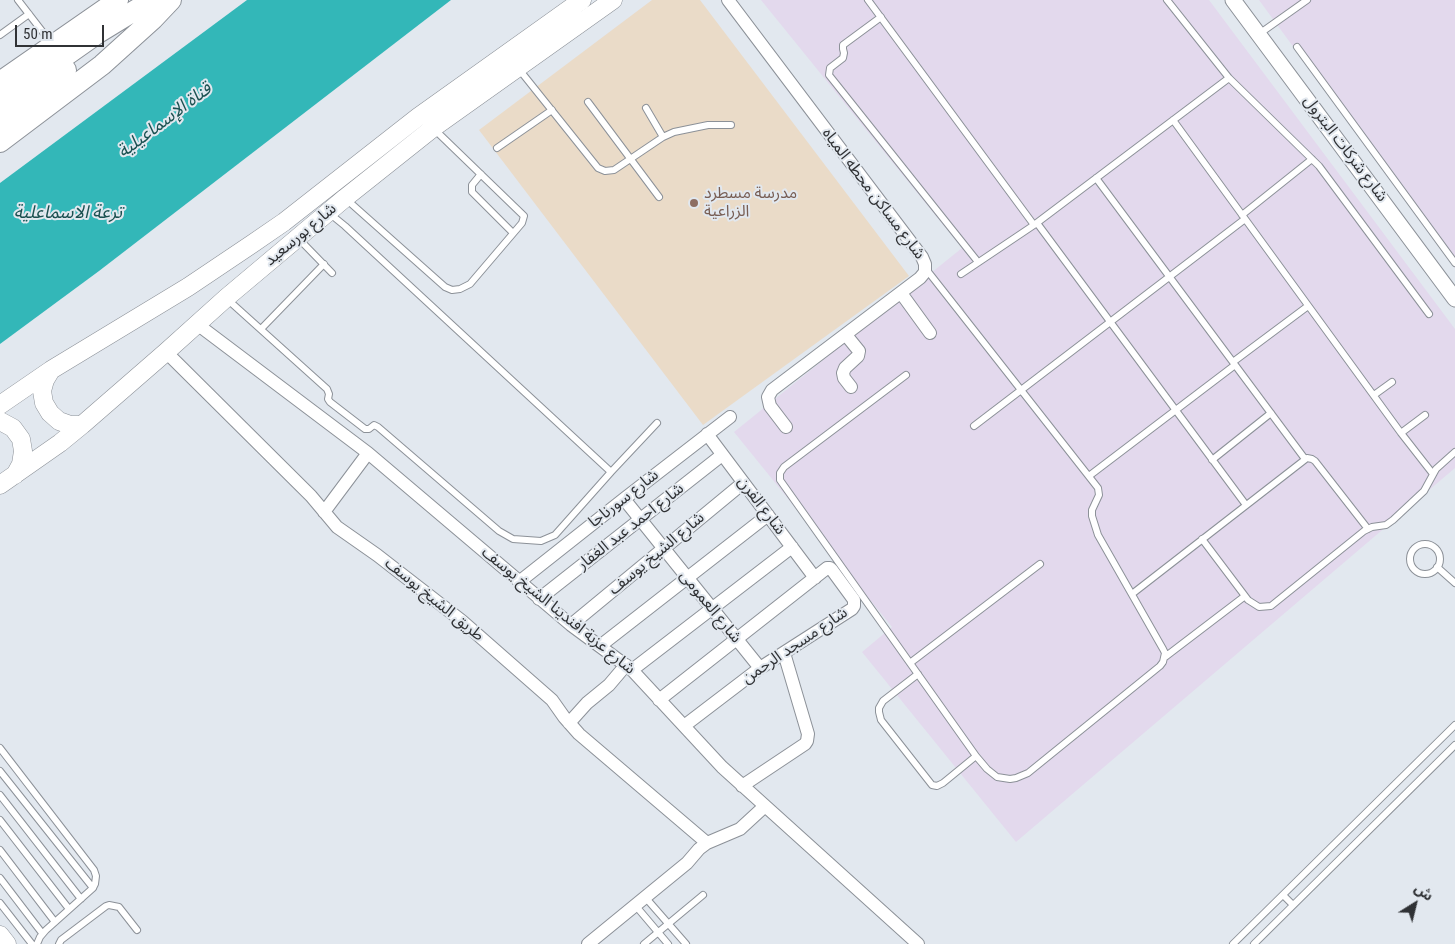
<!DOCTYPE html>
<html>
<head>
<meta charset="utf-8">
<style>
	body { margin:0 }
	#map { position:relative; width:1455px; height:944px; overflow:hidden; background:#e2e8ef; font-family:"Roboto Condensed","Noto Sans Arabic",sans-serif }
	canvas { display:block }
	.north { position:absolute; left:1390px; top:879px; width:50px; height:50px; -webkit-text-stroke:4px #e2e8ef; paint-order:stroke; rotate:36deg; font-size:14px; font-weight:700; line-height:20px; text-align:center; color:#303235 }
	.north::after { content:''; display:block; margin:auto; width:18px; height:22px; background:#303235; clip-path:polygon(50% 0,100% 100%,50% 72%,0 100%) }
	.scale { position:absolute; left:15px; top:25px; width:89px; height:22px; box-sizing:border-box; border:2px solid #303235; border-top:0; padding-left:6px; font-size:15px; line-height:18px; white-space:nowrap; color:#303235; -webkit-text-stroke:4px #e2e8ef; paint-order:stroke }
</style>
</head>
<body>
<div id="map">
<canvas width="1455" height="944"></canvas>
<div class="north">ش</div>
<div class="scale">50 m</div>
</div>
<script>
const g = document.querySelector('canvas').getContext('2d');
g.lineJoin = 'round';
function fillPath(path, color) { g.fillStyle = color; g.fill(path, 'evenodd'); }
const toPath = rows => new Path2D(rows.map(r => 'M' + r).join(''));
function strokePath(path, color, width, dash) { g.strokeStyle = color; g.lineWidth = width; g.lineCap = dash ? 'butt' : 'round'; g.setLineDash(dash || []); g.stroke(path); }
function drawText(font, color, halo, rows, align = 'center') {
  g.font = font + ' "Roboto Condensed","Noto Sans Arabic",sans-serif'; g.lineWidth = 4; g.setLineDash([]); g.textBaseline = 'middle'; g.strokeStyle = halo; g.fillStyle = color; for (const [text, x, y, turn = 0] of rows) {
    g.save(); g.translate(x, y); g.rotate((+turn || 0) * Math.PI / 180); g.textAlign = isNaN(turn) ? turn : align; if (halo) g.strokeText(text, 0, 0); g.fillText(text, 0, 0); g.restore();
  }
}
const industrial = toPath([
	[761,0,1209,0,1455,329,1455,468,1016,842,862,652,892,627,734,432,962,248],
	[1259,0,1455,0,1455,268]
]);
const education = toPath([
	[652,0,700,0,909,276,703,425,479,130]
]);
const water = toPath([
	[247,0,451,0,99,271,0,344,0,183]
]);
const service = toPath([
	[18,0,52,44],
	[868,0,1034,225],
	[1167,0,1229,78,1319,166,1429,314],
	[881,17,843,45,843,49,844,53,843,58,830,68,829,75,978,262],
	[1259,34,1307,0],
	[0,35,29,14],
	[1297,47,1455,263],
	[518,68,598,168,605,171,614,170,663,137,674,132,708,125,731,125],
	[588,102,659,197],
	[646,108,663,137],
	[1173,120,1401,433,1433,474],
	[497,148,552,110],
	[481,174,472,185,472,192,513,233],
	[1096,178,1305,459],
	[346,199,445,287,452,290,460,289,470,284,522,223,524,216,434,129],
	[329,213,345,226,611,472],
	[1242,215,1312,159],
	[1037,223,1246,505],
	[298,238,332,273],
	[961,274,1034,225,1229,78],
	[227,299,327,389,329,394,328,399,330,402,365,429,369,429,374,425,378,427,499,531,513,539,541,541,555,535,611,472,657,423],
	[261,329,324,264],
	[1233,362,1308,306],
	[906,375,784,467,780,473,780,480,976,756,987,769,997,777,1010,779,1016,778,1028,773,1160,666,1163,662,1165,653,1163,649,1098,535,1092,516,1092,510,1099,495,1098,488,926,269],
	[1374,395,1392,382],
	[974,426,1245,219],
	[1401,433,1425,415],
	[1212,460,1271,413],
	[1089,476,1235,365],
	[1202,539,1248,600,1259,607,1271,606,1364,531,1372,527,1386,525,1393,520,1424,491,1436,469,1455,452],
	'1410 559a15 15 0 1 1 30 0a15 15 0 1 1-30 0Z',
	[1437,567,1455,583],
	[1132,594,1307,458,1312,459,1315,461,1368,529],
	[1165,657,1245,596],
	[910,663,1040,564],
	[918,674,883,701,879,708,879,712,881,720,932,785,937,786,943,783,976,756],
	[0,748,94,870,96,876,95,884,93,888,46,930,40,937,37,944],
	[0,771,93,888],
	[0,795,81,899],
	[0,820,69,909],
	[0,850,55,922],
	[0,878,42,933],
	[1283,895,1293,905],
	[645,897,686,944],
	[0,903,32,944],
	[635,905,668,944],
	[59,944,61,940,106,906,109,905,119,907,137,930],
	[644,944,703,895],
	[1233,944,1455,725],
	[1254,944,1455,745]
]);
const minor = toPath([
	[728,0,922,257,925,264,925,272,920,278,772,390,768,397,770,406,786,427],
	[901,293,930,333],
	[197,324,368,453,571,625,632,670,722,767,918,944],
	[846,335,859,351,858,356,845,368,843,373,844,378,851,387],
	[166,352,311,496,337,527,377,555,462,621,552,700,564,717,579,734,707,843],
	[707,434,815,578],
	[624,499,760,668],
	[324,512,368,453],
	[519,582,624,499,730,417],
	[539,599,722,455],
	[571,625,743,483],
	[600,646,768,515],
	[632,670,792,547],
	[659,700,827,568,830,568,832,570,854,600,854,606,852,609,760,668,684,726],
	[569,723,587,703,609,685,626,665],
	[742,786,805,744,807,741,808,734,784,653],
	[588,944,687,863,699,849,707,843,740,829,765,806]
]);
const tertiary = toPath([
	[1233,0,1455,299]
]);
const secondary = toPath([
	[51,370,45,380,42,391,44,403,50,413,59,421,70,425,82,425],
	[0,405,51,370,188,287,252,244,284,222,418,117,582,0],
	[0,421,13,428,21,439,23,451,21,464,15,475],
	[0,485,60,443,82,425,166,352,226,298,345,198,433,128,613,0],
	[0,935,7,944]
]);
const primary = toPath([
	[0,82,118,0],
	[0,102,98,33,152,0],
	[0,125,66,70],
	[0,142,102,65,153,19,171,0]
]);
const markers = [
	[694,203,5,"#8d6e63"]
];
const streetNames = [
	["شارع شركات البترول",1345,149,53],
	["شارع مساكن محطه المياه",873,194,53],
	["شارع بورسعيد",301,235,-40],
	["شارع سورناجا",624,499,-38],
	["شارع الفرن",761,506,53],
	["شارع احمد عبد الغفار",631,527,-38],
	["شارع الشيخ يوسف",657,554,-40],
	["طريق الشيخ يوسف",434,600,39],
	["شارع العمومى",710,607,51],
	["شارع عزبة افندينا الشيخ يوسف",558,611,39],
	["شارع مسجد الرحمن",795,646,-34]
];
const educationNames = [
	["مدرسة مسطرد",704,194],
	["الزراعية",704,212]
];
const waterNames = [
	["قناة الإسماعيلية",165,121,-37],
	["ترعة الاسماعلية",68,213]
];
fillPath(industrial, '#e3d9ed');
fillPath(education, '#eadbc8');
fillPath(water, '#33b7b8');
strokePath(service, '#8c9198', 8);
strokePath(minor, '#8c9198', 14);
strokePath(tertiary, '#8c9198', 17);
strokePath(secondary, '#8c9198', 19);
strokePath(primary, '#8c9198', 22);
strokePath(service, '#fff', 6);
strokePath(minor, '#fff', 12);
strokePath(tertiary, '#fff', 15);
strokePath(secondary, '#fff', 18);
strokePath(primary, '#fff', 20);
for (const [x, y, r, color] of markers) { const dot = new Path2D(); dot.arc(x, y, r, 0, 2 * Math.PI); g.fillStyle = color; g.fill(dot); strokePath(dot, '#e2e8ef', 2); }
drawText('16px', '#303235', '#e2e8ef', streetNames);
drawText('16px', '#785e54', '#e2e8ef', educationNames, 'left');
drawText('italic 18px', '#1b5151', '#e2e8ef', waterNames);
</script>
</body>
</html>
